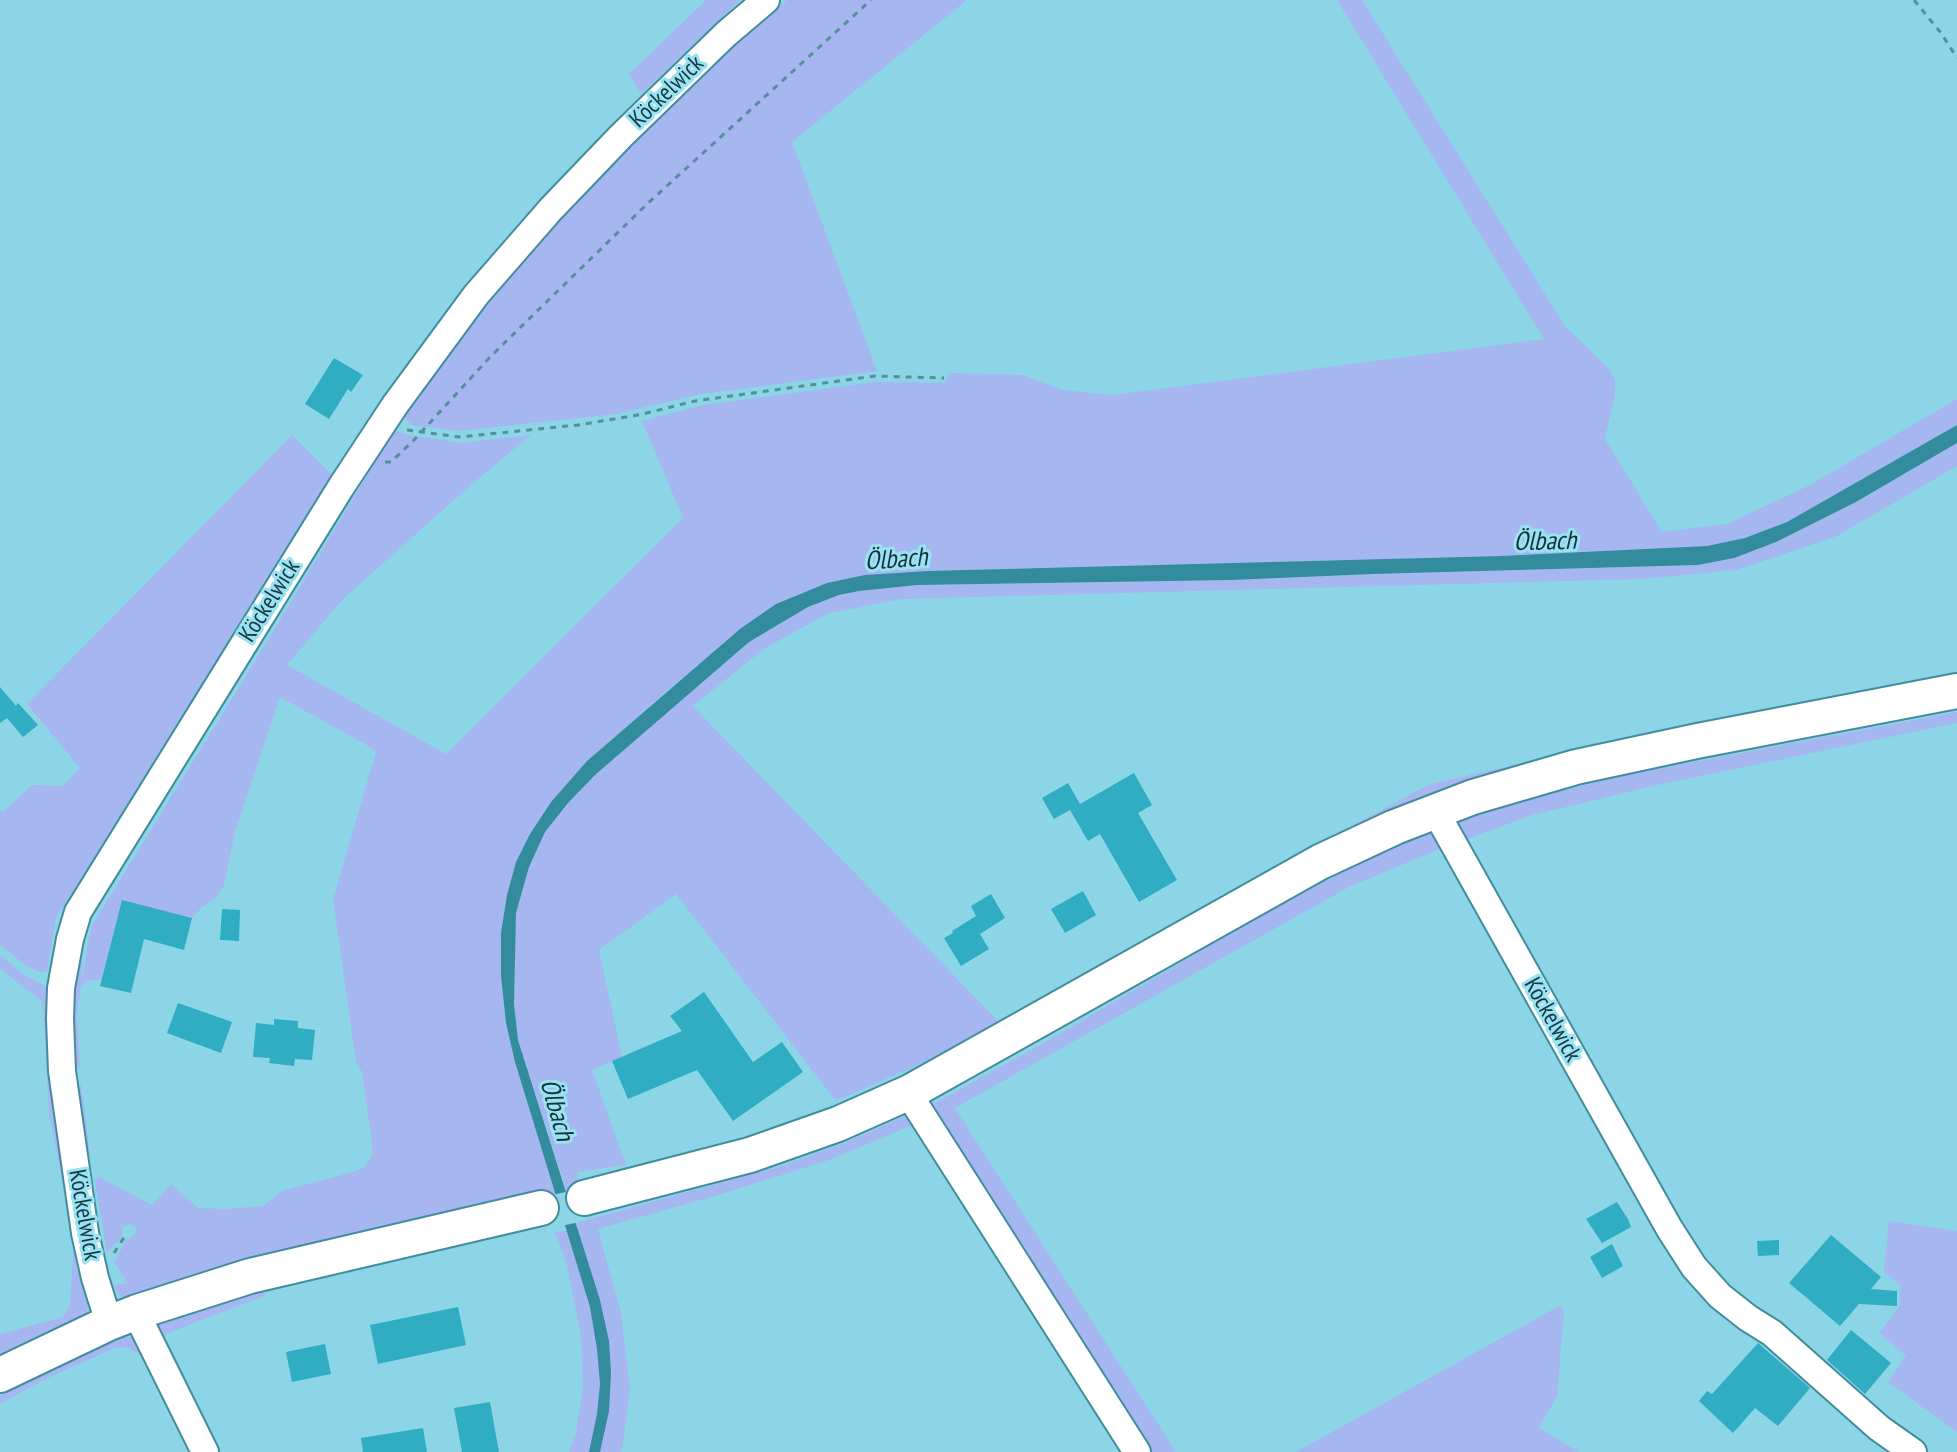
<!DOCTYPE html>
<html>
<head>
<meta charset="utf-8">
<style>
	body { margin:0 }
	canvas { display:block; background:#8bd5e6 }
</style>
</head>
<body>
<canvas width="1957" height="1452"></canvas>
<script>
const g = document.querySelector('canvas').getContext('2d');
g.lineJoin = 'round';
function fillPath(path, color) { g.fillStyle = color; g.fill(path, 'evenodd'); }
const toPath = rows => new Path2D(rows.map(r => 'M' + r).join(''));
function strokePath(path, color, width, dash) { g.strokeStyle = color; g.lineWidth = width; g.lineCap = dash ? 'butt' : 'round'; g.setLineDash(dash || []); g.stroke(path); }
function drawText(font, color, halo, rows, align = 'center') {
  g.font = font + ' "PT Sans Narrow",sans-serif'; g.lineWidth = 6; g.setLineDash([]); g.textBaseline = 'middle'; g.strokeStyle = halo; g.fillStyle = color; for (const [text, x, y, turn = 0] of rows) {
    g.save(); g.translate(x, y); g.rotate((+turn || 0) * Math.PI / 180); g.textAlign = isNaN(turn) ? turn : align; if (halo) g.strokeText(text, 0, 0); g.fillText(text, 0, 0); g.restore();
  }
}
const green = toPath([
	[706,0,740,0,641,94,629,74],
	[787,0,967,0,792,142,877,371,701,394,616,414,506,426,460,431,412,425,404,417,466,328,508,276,633,141,741,39],
	[1337,0,1362,0,1565,326,1610,370,1615,380,1615,393,1605,439,1662,532,1727,524,1808,486,1957,399,1957,425,1787,522,1745,538,1707,546,1501,556,928,571,827,583,674,685,587,761,551,802,530,834,516,862,501,933,501,976,506,1023,515,1062,556,1194,322,1246,130,1301,123,1298,117,1292,114,1285,128,1283,114,1263,127,1238,129,1239,135,1235,136,1228,130,1224,123,1227,122,1235,118,1242,107,1253,95,1180,99,1177,152,1205,171,1184,198,1208,225,1209,263,1206,282,1191,356,1171,364,1167,369,1161,372,1155,372,1143,362,1072,356,1062,333,899,376,752,365,744,280,697,235,832,224,885,214,900,202,907,192,918,122,901,101,979,88,981,81,986,77,1012,80,1068,72,1065,67,1016,82,942,82,978,91,927,249,671,394,431,413,436,462,443,531,435,472,484,343,599,287,665,446,754,683,518,642,421,703,405,876,382,945,383,949,373,1023,375,1063,390,1113,395,1544,339],
	[292,435,331,474,56,918,47,971,40,972,28,967,0,945,0,810,3,812,32,785,63,786,80,768,27,704],
	[1957,443,1957,466,1837,536,1737,570,1642,579,901,599,827,614,765,648,693,706,1000,1023,931,1059,836,1101,676,894,599,950,622,1057,592,1070,626,1165,577,1172,580,1189,567,1192,518,1040,514,1004,516,913,529,867,545,832,568,803,595,775,749,642,808,607,839,595,859,591,917,585,1231,580,1373,574,1698,565,1776,542,1857,502],
	[1957,672,1957,683,1310,848,1430,784,1671,730],
	[1957,712,1957,723,1648,787,1529,816,1465,840,1454,824,1515,803,1621,776],
	[1435,830,1444,847,1349,887,955,1108,1176,1452,1143,1452,933,1108,935,1103,1040,1045,1278,906,1352,867],
	[0,955,23,974,45,986,52,993,90,1300,86,1313,81,1322,0,1364,0,1334,63,1317,70,1304,74,1240,49,1114,43,1002,0,969],
	[81,1084,90,1155,85,1160,76,1088],
	[907,1115,913,1125,829,1160,715,1196,598,1229,621,1313,630,1389,623,1444,621,1452,569,1452,576,1433,583,1387,581,1337,567,1265,557,1237,553,1232,578,1230,576,1223,785,1165,847,1142],
	[1889,1221,1957,1231,1957,1432,1888,1382,1906,1356,1879,1333,1900,1305,1900,1285,1884,1272],
	[263,1291,264,1296,163,1335,193,1400,154,1329,159,1324],
	[1561,1305,1564,1312,1557,1396,1539,1428,1579,1452,1296,1452],
	[130,1337,141,1343,154,1371,140,1355,128,1347,115,1348,43,1380,0,1404,0,1396,22,1384,122,1338]
]);
const water = toPath([
	[1957,425,1957,443,1856,502,1776,542,1734,558,1698,565,1373,574,1231,580,917,585,859,591,839,595,808,607,749,642,595,775,568,803,545,832,529,867,516,913,514,1004,518,1040,600,1300,609,1341,611,1373,609,1411,600,1452,589,1452,597,1414,600,1384,597,1349,590,1307,515,1062,506,1023,501,976,501,933,507,895,516,862,530,834,551,802,587,761,740,629,776,604,827,583,865,575,928,571,1501,556,1707,546,1745,538,1787,522]
]);
const pier = toPath([
	[570,1191,580,1222,561,1226,552,1195]
]);
const building = toPath([
	[334,358,363,375,351,392,348,389,329,419,305,404],
	[0,687,16,706,18,703,38,725,23,737,7,718,0,723],
	[1134,773,1152,805,1138,813,1177,880,1139,902,1100,834,1088,841,1070,810,1054,819,1042,798,1068,783,1080,804],
	[1083,891,1096,915,1065,933,1051,909],
	[991,894,1005,918,980,934,989,949,961,966,944,938,953,933,952,931,976,916,971,906],
	[122,900,192,918,184,950,144,939,131,993,100,986],
	[222,909,240,910,239,941,220,940],
	[704,992,753,1062,782,1042,803,1072,733,1121,697,1070,628,1099,612,1061,682,1031,670,1016],
	[178,1003,232,1022,221,1053,167,1033],
	[274,1019,298,1021,298,1028,315,1030,312,1060,295,1059,294,1066,269,1063,270,1058,253,1057,256,1023,274,1025],
	[1617,1202,1628,1219,1631,1227,1602,1243,1586,1219],
	[1831,1235,1881,1277,1871,1289,1897,1291,1897,1306,1859,1304,1840,1326,1789,1283],
	[1779,1240,1779,1255,1758,1256,1757,1241],
	[1612,1244,1623,1266,1602,1278,1590,1257],
	[458,1307,466,1345,378,1364,370,1325],
	[1851,1330,1891,1363,1865,1394,1827,1360],
	[1758,1343,1810,1388,1778,1426,1755,1408,1733,1433,1699,1401,1707,1391,1712,1394],
	[325,1344,331,1374,292,1382,286,1352],
	[490,1402,499,1452,462,1452,454,1408],
	[423,1428,427,1452,363,1452,361,1438]
]);
const path = toPath([
	[1914,0,1941,33,1957,58],
	[407,430,459,437,578,425,643,414,695,401,875,376,944,378],
	[385,462,391,462,414,440,491,356,646,205,871,0],
	[114,1253,125,1236]
]);
const minor = toPath([
	[1438,810,1443,825,1669,1228,1694,1267,1720,1296,1748,1318,1772,1333,1879,1428,1913,1452],
	[910,1092,917,1107,1137,1452],
	[137,1312,143,1327,205,1452],
	[109,1323,95,1278,85,1233,62,1071,60,1019,61,988,70,939,78,912,341,487,395,405,476,295,551,209,621,136,726,34,766,0]
]);
const major = toPath([
	[584,1198,750,1155,838,1124,910,1092,1320,862,1395,827,1473,797,1576,767,1697,741,1957,691],
	[0,1375,109,1323,137,1312,250,1276,541,1208]
]);
const streetNames = [
	["Köckelwick",667,92,-44],
	["Köckelwick",270,601,-58],
	["Köckelwick",1552,1020,61],
	["Köckelwick",84,1215,80]
];
const waterNames = [
	["Ölbach",1545,542,-1],
	["Ölbach",896,560,-4],
	["Ölbach",556,1110,74]
];
fillPath(green, '#a6b6f1');
fillPath(water, '#328c9d');
fillPath(pier, '#8bd5e6');
fillPath(building, '#30acc3');
strokePath(minor, '#428d9d', 30);
strokePath(major, '#428d9d', 38);
strokePath(path, '#588f9c', 3, [6, 6]);
strokePath(minor, '#fff', 26);
strokePath(major, '#fff', 34);
drawText('24px', '#19383f', '#97e2f3', streetNames);
drawText('italic 26px', '#1b3034', '#97e2f3', waterNames);
</script>
</body>
</html>
